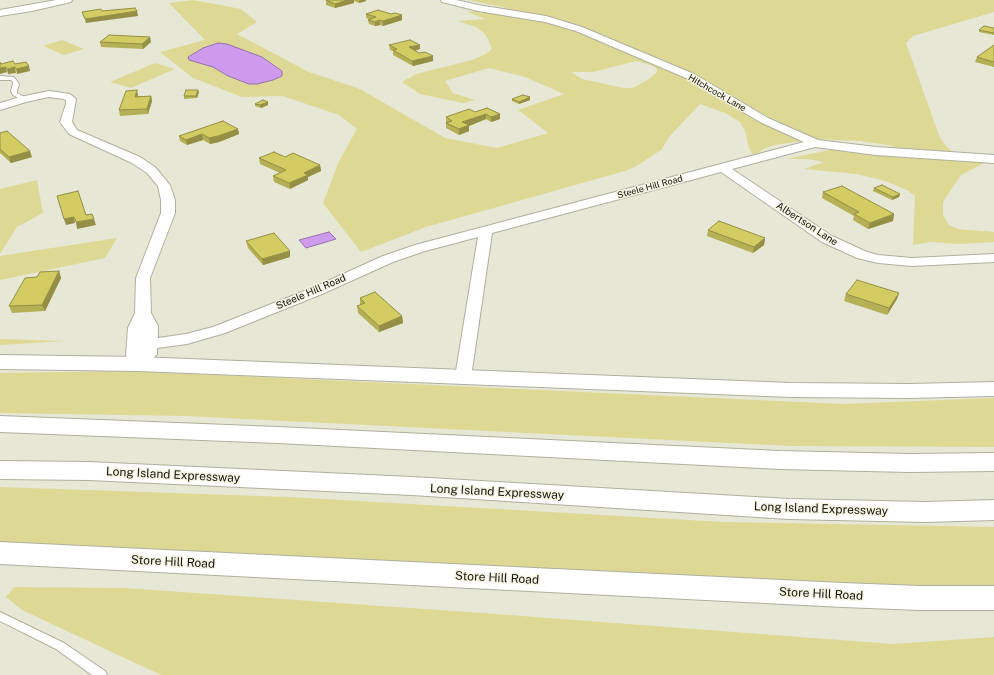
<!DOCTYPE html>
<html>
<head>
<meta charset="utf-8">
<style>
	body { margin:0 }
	canvas { display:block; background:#e7e7d5 }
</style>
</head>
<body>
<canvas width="994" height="675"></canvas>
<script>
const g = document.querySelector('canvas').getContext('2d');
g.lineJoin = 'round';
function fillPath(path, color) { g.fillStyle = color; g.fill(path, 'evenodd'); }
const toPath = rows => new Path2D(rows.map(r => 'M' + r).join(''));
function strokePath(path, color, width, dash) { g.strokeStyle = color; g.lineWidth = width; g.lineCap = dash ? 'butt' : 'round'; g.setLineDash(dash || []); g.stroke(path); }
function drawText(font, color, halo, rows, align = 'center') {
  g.font = font + ' "Public Sans",sans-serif'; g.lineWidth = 3; g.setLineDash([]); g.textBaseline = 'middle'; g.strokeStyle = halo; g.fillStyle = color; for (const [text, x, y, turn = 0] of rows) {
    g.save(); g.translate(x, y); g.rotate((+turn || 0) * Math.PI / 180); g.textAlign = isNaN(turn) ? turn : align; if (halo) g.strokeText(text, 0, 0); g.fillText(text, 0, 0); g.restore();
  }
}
const green = toPath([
	[193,0,241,9,257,22,237,34,309,72,360,89,445,138,497,148,548,133,518,110,564,94,525,77,489,68,445,81,453,93,475,100,463,103,420,94,402,82,416,74,472,60,486,54,492,49,488,39,484,33,476,27,458,21,485,19,467,12,507,8,468,0,994,0,994,12,913,36,906,43,940,138,947,147,956,154,984,163,961,175,943,202,943,215,949,225,958,229,994,232,994,242,959,244,929,242,913,245,915,196,907,190,885,181,857,174,804,169,824,162,807,159,786,159,830,150,851,151,917,158,940,158,887,145,860,141,816,139,774,145,764,149,753,155,749,148,745,131,740,122,725,113,700,104,670,136,661,150,635,167,625,171,426,227,361,252,323,203,339,161,357,129,339,115,283,96,242,97,193,78,160,52,205,40,169,3],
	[636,61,653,66,657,69,657,72,649,79,633,88,624,88,582,79,571,72,593,72],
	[272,63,282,71,282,75,273,80,257,84,249,84,228,76,213,67],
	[62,40,84,49,64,55,43,46],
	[155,63,175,69,131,88,110,82],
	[37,180,43,213,17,227,0,254,0,189],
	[117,238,105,258,0,280,0,256],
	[0,339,64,341,0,345],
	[129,371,843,404,994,398,994,447,791,446,184,416,0,413,0,373],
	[0,487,289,497,724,522,994,527,994,587,764,587,0,544],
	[14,587,125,588,496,614,893,644,994,637,994,675,161,675,22,610,6,597]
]);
const water = toPath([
	[218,43,227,44,262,57,282,71,282,76,273,80,257,84,249,84,228,76,213,67,189,60,188,57,203,48,218,43],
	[329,232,336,239,306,248,299,240,329,232]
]);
const service = toPath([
	[0,76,14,77,19,84,17,91,17,93,26,98,26,100,22,100,13,95,11,91,13,84,13,82,11,80,0,80,0,76],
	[0,612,64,643,105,671,107,675,92,675,56,649,0,621,0,612]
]);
const minor = toPath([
	[56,0,72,0,71,2,32,11,0,16,0,10,56,0],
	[441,0,456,0,478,5,546,16,582,27,694,74,768,118,818,140,876,147,994,155,994,163,876,155,815,147,732,169,832,236,867,252,878,255,912,258,994,254,994,262,912,266,878,263,857,258,822,242,721,172,492,233,471,377,469,381,463,382,457,381,455,377,478,237,425,251,393,262,322,294,225,333,187,344,157,348,157,354,144,368,138,369,132,368,126,356,128,328,135,313,136,278,161,213,161,200,158,186,147,173,132,163,69,134,60,122,66,104,66,100,63,99,49,97,26,102,0,110,0,103,20,97,49,91,70,94,76,99,72,122,77,130,140,157,155,167,170,185,175,200,175,213,150,278,151,313,158,326,158,338,186,334,213,327,312,288,383,256,415,245,804,142,760,122,686,78,576,31,545,22,478,11,442,2,441,0]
]);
const secondary = toPath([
	[0,355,138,357,791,383,910,384,994,382,994,396,910,398,791,397,138,371,0,369,0,355],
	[0,542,843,583,920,586,994,586,994,610,920,610,843,607,0,564,0,542]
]);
const motorway = toPath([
	[0,416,278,427,780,451,909,454,994,453,994,471,909,472,780,469,278,443,0,432,0,416],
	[0,461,89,462,412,477,789,499,926,502,994,500,994,520,926,522,789,519,412,495,89,480,0,479,0,461]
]);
const wall = toPath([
	[326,0,366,0,366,1,359,3,354,1,354,3,335,8,326,5],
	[366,14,391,14,402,15,402,20,383,26,380,25,375,26,369,24,368,20,369,19,366,18],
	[994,28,994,35,979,32,979,30],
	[100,42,151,42,143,49,101,47],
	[389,45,420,45,420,49,415,51,433,61,413,66,393,55,393,51,390,50],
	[994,45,994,67,975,62,977,57],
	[198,90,199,92,197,98,184,99,184,96],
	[138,95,138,96,151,96,152,101,148,114,120,116,119,110],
	[530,97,530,100,519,104,512,101,512,99],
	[255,104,268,105,261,108,255,106],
	[475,112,500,114,500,119,491,122,486,119,469,126,469,131,459,135,446,128,446,117],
	[238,129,239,134,219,142,210,144,203,140,187,145,180,141,179,136],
	[0,133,32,157,11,163,0,153],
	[285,157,320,165,321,171,308,177,308,180,290,189,274,182,273,176,280,173,260,164,259,158],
	[874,188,900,194,899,197,892,200,873,191],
	[823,192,894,214,893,221,868,229,853,220,854,216,822,198],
	[708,230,765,238,764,245,753,253,707,236],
	[246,241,290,257,263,265,248,248],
	[59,271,61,278,45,311,12,313,9,306,37,277],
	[899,293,897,299,887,315,844,301,846,294],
	[360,298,402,316,403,323,379,332,358,313,357,306,360,305]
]);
const shadedWall = toPath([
	[347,0,354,0,354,3,335,8,335,4],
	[361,0,366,0,366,1,359,3,359,1],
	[137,11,138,16,86,23,85,19],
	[402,15,402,20,383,26,383,21],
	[379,20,380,25,375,26,375,22],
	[150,37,151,42,143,49,142,44],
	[420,45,420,49,409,52,409,47],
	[433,56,433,61,413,66,412,61],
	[29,66,30,71,17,74,16,69],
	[6,67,7,72,0,74,0,68],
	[15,67,16,73,8,74,7,69],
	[137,90,138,95,136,102,135,97],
	[198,90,199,92,197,98,196,96],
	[151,96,152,101,148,114,147,109],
	[530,97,530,100,519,104,519,102],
	[268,102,268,105,261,108,260,105],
	[486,114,486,119,469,126,469,131,459,135,459,129,462,122],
	[500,114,500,119,491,122,491,117],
	[238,129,239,134,219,142,210,144,209,138],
	[202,134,203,140,187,145,186,140],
	[30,151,32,157,11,163,9,157],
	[320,165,321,171,308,177,308,180,290,189,289,183,304,173],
	[900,194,899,197,892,200,893,197],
	[894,214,893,221,868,229,870,223],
	[74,217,75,223,66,225,64,219],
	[94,219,96,225,77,229,76,222],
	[765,238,764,245,753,253,754,247],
	[290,251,290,257,263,265,262,259],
	[59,271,61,278,45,311,42,305],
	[899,293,897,299,887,315,889,308],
	[402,316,403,323,379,332,379,326]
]);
const building = toPath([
	[326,0,347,0,335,4,326,0],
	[135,8,137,11,85,19,82,12,101,9,102,11,135,8],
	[378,10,391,14,395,13,402,15,383,21,379,20,375,22,368,20,376,17,366,14,378,10],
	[984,26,994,28,994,33,979,30,984,26],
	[109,35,150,37,142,44,100,42,109,35],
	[410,40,420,45,409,47,419,53,425,52,433,56,412,61,393,50,397,49,389,45,410,40],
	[994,45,994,62,977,57,994,45],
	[13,61,15,64,26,62,29,66,16,69,15,67,7,69,6,67,0,68,0,62,1,64,13,61],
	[137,90,135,97,151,96,147,109,119,110,126,91,137,90],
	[186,90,198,90,196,96,184,96,186,90],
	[523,95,530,97,519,102,512,99,523,95],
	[263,100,268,102,260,105,255,104,263,100],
	[487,108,500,114,491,117,486,114,462,122,469,125,459,129,446,123,452,121,446,117,469,109,475,112,487,108],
	[223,121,238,129,218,136,209,138,202,134,186,140,179,136,223,121],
	[7,131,30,151,9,157,0,149,0,133,7,131],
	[274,152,285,157,293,153,320,165,304,173,308,175,289,183,273,176,286,170,259,158,274,152],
	[882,185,900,194,893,197,874,188,882,185],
	[842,186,894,214,870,223,854,214,859,212,823,192,842,186],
	[78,191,86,215,92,214,94,219,76,222,74,217,64,219,57,196,78,191],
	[719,221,765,238,754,247,708,230,719,221],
	[274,233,290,251,262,259,246,241,274,233],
	[59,271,42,305,9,306,25,278,37,277,40,272,59,271],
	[857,280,899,293,889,308,846,294,857,280],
	[375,292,402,316,379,326,357,306,365,303,360,298,375,292]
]);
const farStreetnames = [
	["Hitchcock Lane",717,93,30],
	["Steele Hill Road",650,187,-15]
];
const streetNames = [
	["Albertson Lane",807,224,33],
	["Steele Hill Road",311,292,-23]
];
const nearStreetnames = [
	["Long Island Expressway",173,475,3],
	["Long Island Expressway",497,492,3],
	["Long Island Expressway",821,509,2],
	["Store Hill Road",173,562,3],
	["Store Hill Road",497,578,3],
	["Store Hill Road",821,594,3]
];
fillPath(green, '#ddd994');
fillPath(water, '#cd9aee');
strokePath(water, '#9672ab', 1);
strokePath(service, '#afaf9e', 2);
strokePath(minor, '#afaf9e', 2);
strokePath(secondary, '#afaf9e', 2);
strokePath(motorway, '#afaf9e', 2);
fillPath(service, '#fff');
fillPath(minor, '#fff');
fillPath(secondary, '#fff');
fillPath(motorway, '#fff');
fillPath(wall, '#b5af55');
fillPath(shadedWall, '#948f45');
fillPath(building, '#d3cc63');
strokePath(building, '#948f45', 1);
drawText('9px', '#14140e', '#f5f4e2', farStreetnames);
drawText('10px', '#14140e', '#f5f4e2', streetNames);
drawText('12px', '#14140e', '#f5f4e2', nearStreetnames);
</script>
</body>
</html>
